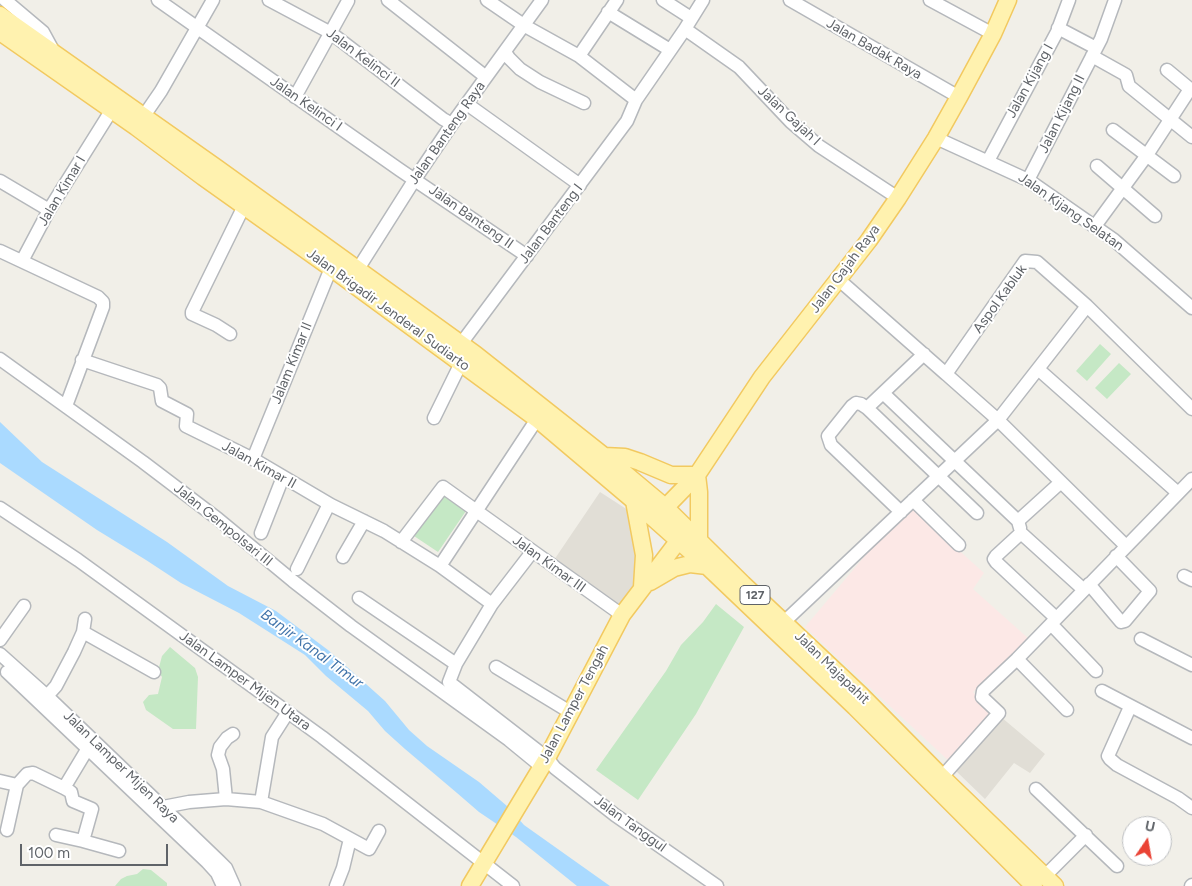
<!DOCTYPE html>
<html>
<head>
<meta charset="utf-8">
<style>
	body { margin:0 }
	#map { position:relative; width:1192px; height:886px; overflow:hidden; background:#f1efe8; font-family:Figtree,sans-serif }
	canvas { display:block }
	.north { position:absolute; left:1122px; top:816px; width:50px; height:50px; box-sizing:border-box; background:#fff; border:1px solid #bfc1c3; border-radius:50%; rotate:12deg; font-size:14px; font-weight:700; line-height:20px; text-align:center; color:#5f6368 }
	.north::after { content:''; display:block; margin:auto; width:18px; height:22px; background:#ea4335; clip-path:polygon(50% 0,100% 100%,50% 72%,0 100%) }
	.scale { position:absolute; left:20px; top:844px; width:148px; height:22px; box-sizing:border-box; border:2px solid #5f6368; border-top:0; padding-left:6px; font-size:15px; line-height:18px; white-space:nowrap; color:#5f6368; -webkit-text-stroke:4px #fff; paint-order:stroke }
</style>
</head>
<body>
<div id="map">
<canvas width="1192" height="886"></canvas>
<div class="north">U</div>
<div class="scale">100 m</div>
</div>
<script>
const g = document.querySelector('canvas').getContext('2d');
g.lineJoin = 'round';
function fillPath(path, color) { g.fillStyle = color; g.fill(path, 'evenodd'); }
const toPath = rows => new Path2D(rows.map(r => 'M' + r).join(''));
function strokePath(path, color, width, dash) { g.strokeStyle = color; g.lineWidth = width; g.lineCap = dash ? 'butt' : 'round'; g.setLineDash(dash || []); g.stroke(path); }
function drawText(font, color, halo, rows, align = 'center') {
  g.font = font + ' Figtree,sans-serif'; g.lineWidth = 4; g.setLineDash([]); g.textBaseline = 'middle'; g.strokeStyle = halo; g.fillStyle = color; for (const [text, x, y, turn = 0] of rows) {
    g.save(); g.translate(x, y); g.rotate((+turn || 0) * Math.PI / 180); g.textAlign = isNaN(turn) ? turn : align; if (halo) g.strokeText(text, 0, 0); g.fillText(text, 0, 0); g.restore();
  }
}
const education = toPath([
	[600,492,631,512,640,570,627,601,620,611,554,560],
	[1001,717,1045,754,1030,773,1014,763,985,799,955,770]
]);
const medical = toPath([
	[913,509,984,573,973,589,1029,639,973,692,995,716,951,763,805,627,869,551]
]);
const green = toPath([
	[1100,344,1111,354,1087,381,1076,371],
	[1119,363,1131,374,1107,399,1095,388],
	[445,492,468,508,438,552,414,536],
	[716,604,744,627,696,714,638,800,596,770,666,671,681,645,703,622],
	[170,647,195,668,198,677,196,729,173,729,146,710,143,702,149,695,158,694,162,677,158,671,162,656],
	[143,869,151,870,167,883,167,886,115,886,121,879,127,876,137,874]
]);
const water = toPath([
	[0,422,42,462,167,542,228,586,276,611,328,650,385,701,409,730,427,746,479,782,507,806,524,825,610,886,577,886,516,837,479,812,457,793,405,749,385,731,368,711,326,676,305,655,239,613,181,583,146,560,97,530,0,463]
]);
const minor = toPath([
	[5,0,43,32,55,54],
	[158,0,400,170,527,256],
	[269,0,331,33,443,119,452,124],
	[388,0,486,77],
	[487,0,525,26,579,56,636,100],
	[663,0,691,18],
	[790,0,959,97],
	[930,0,993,34],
	[608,12,670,50],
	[1058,28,1096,48],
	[685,29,739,67,791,122,819,146,898,198],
	[505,52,509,58,520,69,540,82,584,103],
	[579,56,617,0],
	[1092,56,1126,75,1129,86,1192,137],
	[1167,70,1190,89],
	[295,97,348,1],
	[467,104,580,185],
	[139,123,161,91,213,0],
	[1113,130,1174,176],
	[936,138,1028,180,1114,240,1192,308],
	[988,161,1057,32,1069,0],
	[1097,166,1155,216],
	[1028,180,1101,39,1115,0],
	[0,181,49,210],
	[1095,226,1147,155,1190,89,1192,90],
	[0,251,98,297,103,302,103,307,66,406],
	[22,261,49,210,116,103],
	[358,269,415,179,452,124,542,0],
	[838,279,946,374,1025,261,1037,262,1087,306,1192,409],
	[230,334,216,325,192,314,192,312,244,206],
	[460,345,627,121,636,100,685,29,703,0],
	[0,359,143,462,218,519,293,581,351,626,509,740,542,767],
	[82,360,157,385,160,388,162,401,187,414,186,426,253,459,331,505,384,531,440,566,492,604],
	[1038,369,1178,493],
	[946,374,998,420,1126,546],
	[883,393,1018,521],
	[867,408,977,513],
	[434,418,461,363],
	[253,459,331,268],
	[913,500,959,545],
	[0,508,78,560,322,737,513,886],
	[901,512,831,445,828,436,852,406,856,403,861,404,867,408,924,354],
	[1020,528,1018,521,1061,482],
	[261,533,283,477],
	[401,542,443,487,622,615],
	[532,552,492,604,456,664,449,682,547,758,555,768,615,815,717,886],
	[343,557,364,521],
	[440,566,537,419],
	[297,569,329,504],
	[1184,576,1192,580],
	[1089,584,1121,622,1125,621,1150,591,1116,556],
	[359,598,456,664],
	[1056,618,996,562,994,559,996,556,1021,533,1084,590],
	[784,622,998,420,1087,306],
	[1051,624,1096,671],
	[83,632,154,672],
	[1141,639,1192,665],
	[0,640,24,606],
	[0,654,47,696,219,861,226,868,234,886],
	[1017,659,1067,710],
	[496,667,570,712],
	[7,672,207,862,217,873,223,886],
	[1102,691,1192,738],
	[47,696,56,686,74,652,83,632,85,619],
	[1130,707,1108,756,1110,759,1117,765,1178,798,1192,808],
	[942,777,999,713,982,697,983,691,1017,659,1192,479],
	[0,781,17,785,27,774,33,773,64,788,88,748],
	[64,788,71,792,73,801,92,809,83,841,119,851],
	[1036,789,1117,866],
	[226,799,223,769,218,755,220,747,227,738,233,734],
	[261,802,272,737,288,712],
	[163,807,189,802,226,799,261,802,323,824,369,849,379,831],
	[7,830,17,785],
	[56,835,83,841],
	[1045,876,1086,835],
	[336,886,343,868,350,839],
	[1191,886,1192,885]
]);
const major = toPath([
	[0,15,217,168,475,354,604,456,665,507,743,584,861,695,942,777,1055,886],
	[0,32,136,127,203,177,331,268,537,419,634,501,707,566,855,707,1034,886],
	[604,456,625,457,640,462,671,475,697,475,699,492,699,540],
	[634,501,644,555,642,587],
	[659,514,697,475,762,377,869,240,898,198,936,138,959,97,993,34,1008,0],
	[650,582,674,568,690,564,707,566],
	[470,886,547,758,622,615,685,532]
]);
const shields = [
	[755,595,30]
];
const shieldNames = [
	["127",755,595]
];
const streetNames = [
	["Jalan Badak Raya",874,49,30],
	["Jalan Kelinci II",363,58,37],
	["Jalan Kijang I",1030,81,-61],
	["Jalan Kelinci I",306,104,35],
	["Jalan Kijang II",1062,114,-63],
	["Jalan Gajah I",789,116,43],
	["Jalan Banteng Raya",447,133,-55],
	["Jalan Kimar I",62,191,-59],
	["Jalan Kijang Selatan",1071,212,35],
	["Jalan Banteng II",471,217,35],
	["Jalan Banteng I",551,224,-53],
	["Jalan Gajah Raya",845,269,-53],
	["Aspol Kabluk",1000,299,-54],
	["Jalan Brigadir Jenderal Sudiarto",388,310,36],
	["Jalam Kimar II",292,363,-68],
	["Jalan Kimar II",259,465,29],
	["Jalan Gempolsari III",223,525,39],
	["Jalan Kimar III",549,564,36],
	["Jalan Majapahit",832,668,44],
	["Jalan Lamper Mijen Utara",245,681,36],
	["Jalan Lamper Tengah",574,704,-62],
	["Jalan Lamper Mijen Raya",121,767,44],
	["Jalan Tanggul",630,824,36]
];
const waterNames = [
	["Banjir Kanal Timur",312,649,36]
];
fillPath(education, '#e1ded6');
fillPath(medical, '#fce8e6');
fillPath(green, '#c5e8c5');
fillPath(water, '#aadaff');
strokePath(minor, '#b5b8bc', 15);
strokePath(major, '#f2c960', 19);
strokePath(minor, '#fff', 12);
strokePath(major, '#fff2af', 16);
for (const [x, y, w] of shields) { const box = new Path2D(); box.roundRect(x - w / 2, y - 9.5, w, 19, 4); g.fillStyle = '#fff'; g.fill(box); strokePath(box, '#5f6368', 1); }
drawText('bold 12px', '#5f6368', null, shieldNames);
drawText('14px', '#5f6368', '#fff', streetNames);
drawText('italic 15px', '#4174aa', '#fff', waterNames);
</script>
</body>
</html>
